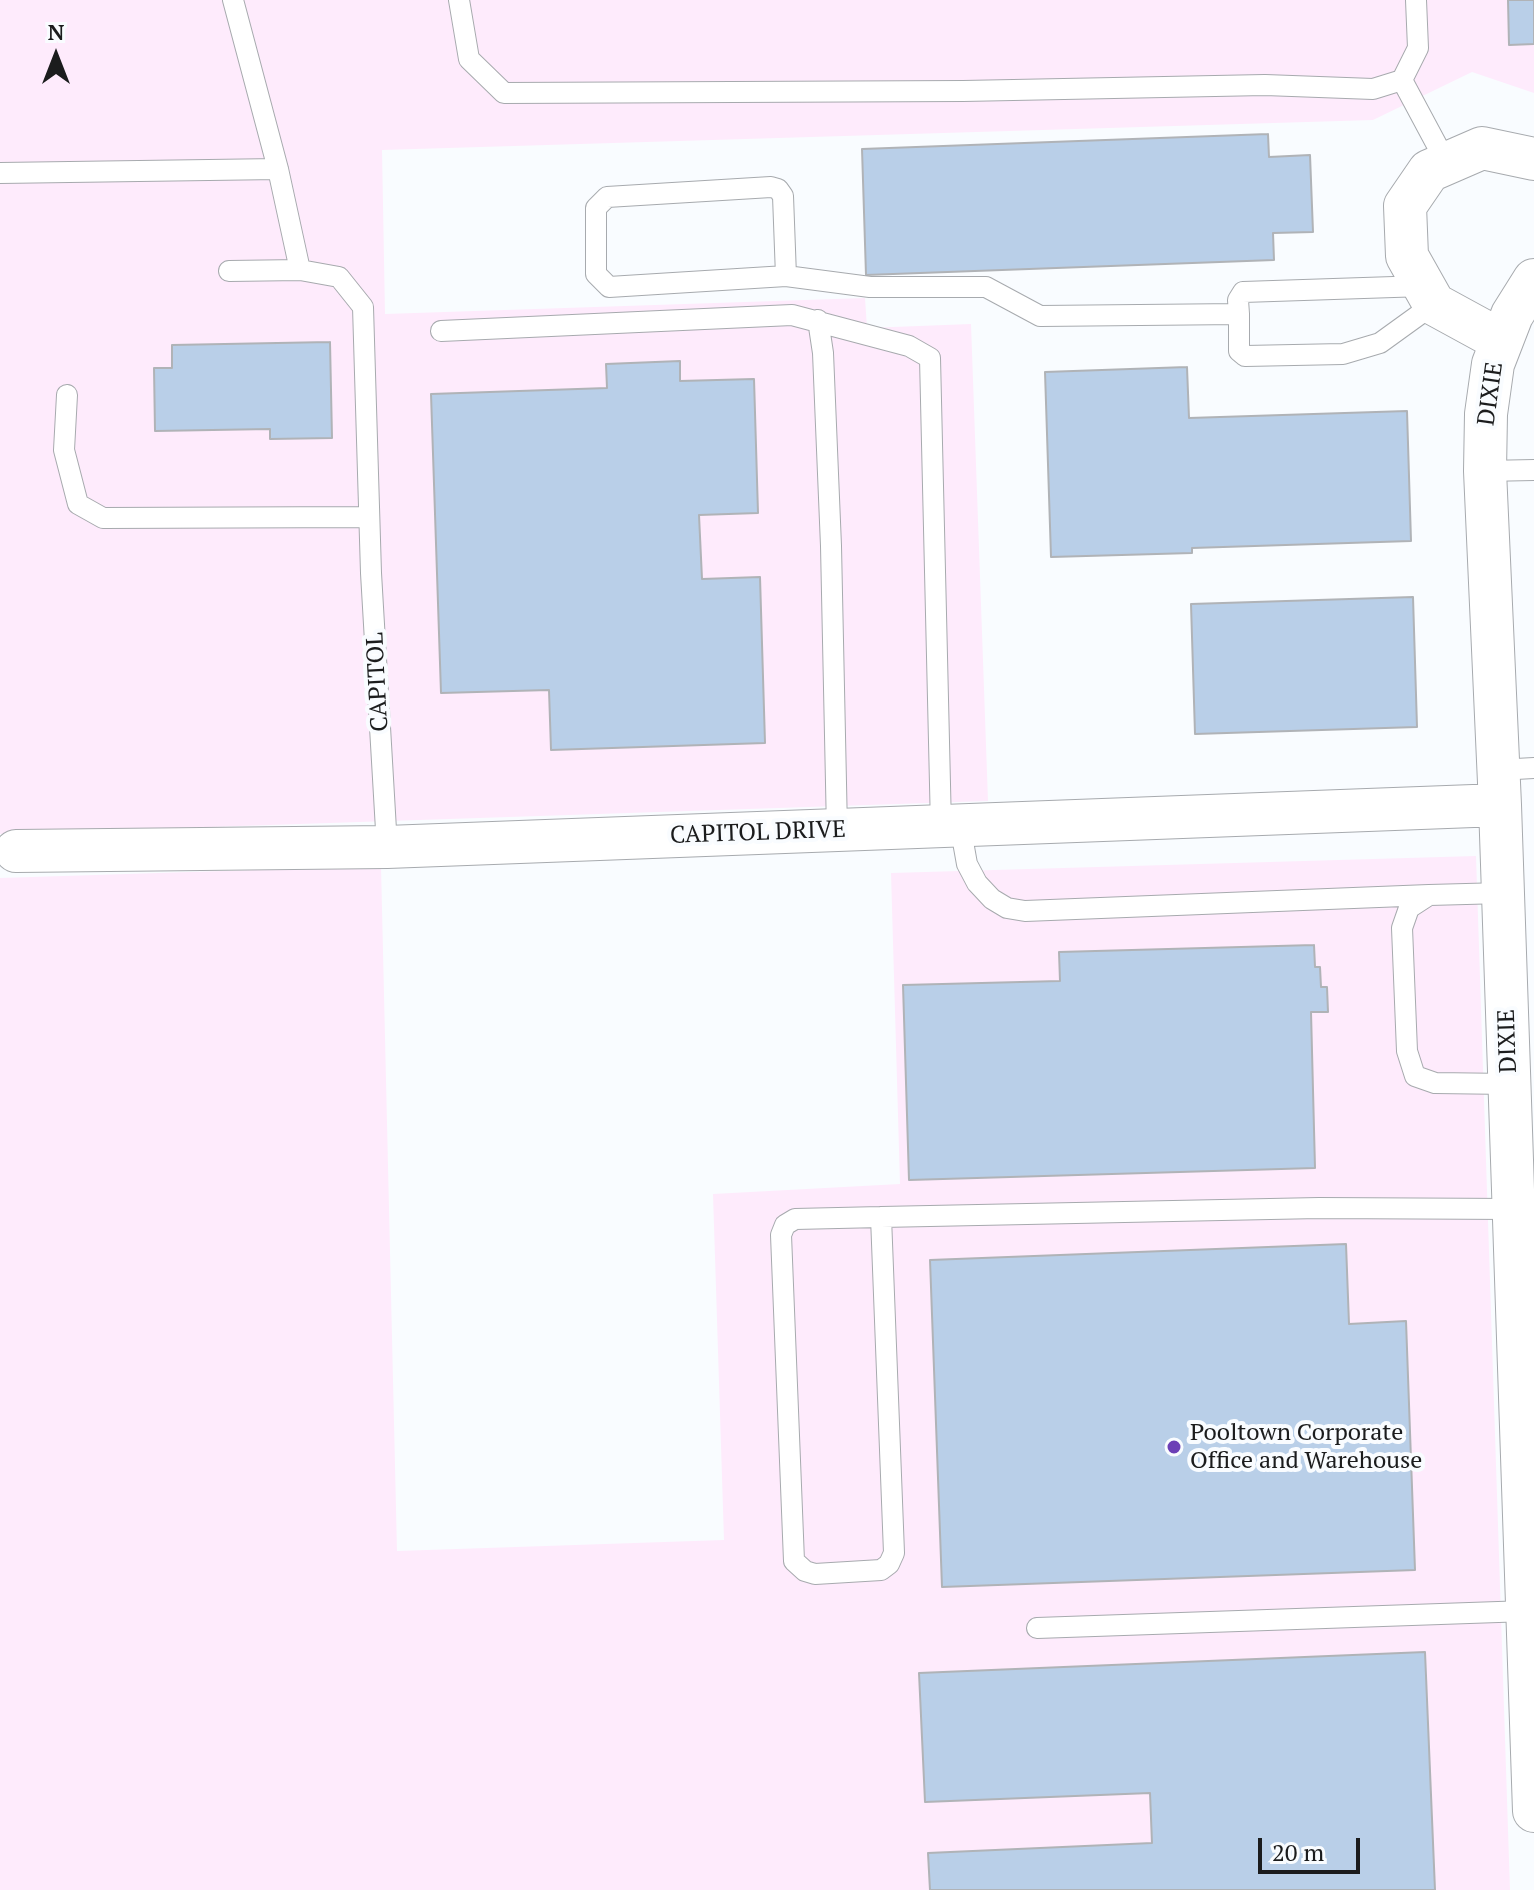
<!DOCTYPE html>
<html>
<head>
<meta charset="utf-8">
<style>
	body { margin:0 }
	#map { position:relative; width:1534px; height:1890px; overflow:hidden; background:#f9fcff; font-family:"PT Serif",serif }
	canvas { display:block }
	.north { position:absolute; left:16px; top:16px; width:80px; height:80px; -webkit-text-stroke:6px #f9fcff; paint-order:stroke; rotate:0deg; font-size:22px; font-weight:700; line-height:32px; text-align:center; color:#1b1c1d }
	.north::after { content:''; display:block; margin:auto; width:28px; height:36px; background:#1b1c1d; clip-path:polygon(50% 0,100% 100%,50% 72%,0 100%) }
	.scale { position:absolute; left:1258px; top:1838px; width:102px; height:36px; box-sizing:border-box; border:4px solid #1b1c1d; border-top:0; padding-left:10px; font-size:24px; line-height:28px; white-space:nowrap; color:#1b1c1d; -webkit-text-stroke:6px #f9fcff; paint-order:stroke }
</style>
</head>
<body>
<div id="map">
<canvas width="1534" height="1890"></canvas>
<div class="north">N</div>
<div class="scale">20 m</div>
</div>
<script>
const g = document.querySelector('canvas').getContext('2d');
g.lineJoin = 'round';
function fillPath(path, color) { g.fillStyle = color; g.fill(path, 'evenodd'); }
const toPath = rows => new Path2D(rows.map(r => 'M' + r).join(''));
function strokePath(path, color, width, dash) { g.strokeStyle = color; g.lineWidth = width; g.lineCap = dash ? 'butt' : 'round'; g.setLineDash(dash || []); g.stroke(path); }
function drawText(font, color, halo, rows, align = 'center') {
  g.font = font + ' "PT Serif",serif'; g.lineWidth = 8; g.setLineDash([]); g.textBaseline = 'middle'; g.strokeStyle = halo; g.fillStyle = color; for (const [text, x, y, turn = 0] of rows) {
    g.save(); g.translate(x, y); g.rotate((+turn || 0) * Math.PI / 180); g.textAlign = isNaN(turn) ? turn : align; if (halo) g.strokeText(text, 0, 0); g.fillText(text, 0, 0); g.restore();
  }
}
const industrial = toPath([
	[0,0,1534,0,1534,93,1472,72,1373,120,382,150,385,314,865,298,867,328,971,324,988,801,0,834],
	[1476,856,1510,1890,0,1890,0,878,381,866,397,1551,724,1540,713,1194,900,1184,891,873]
]);
const building = toPath([
	[1508,0,1534,0,1534,44,1509,45,1508,0],
	[1268,134,1269,157,1310,155,1313,232,1273,233,1274,260,866,275,862,149,1268,134],
	[330,342,332,438,270,439,270,429,155,431,154,368,172,368,172,345,330,342],
	[680,361,680,381,754,379,758,513,699,515,702,579,760,577,765,743,551,750,549,690,441,693,431,394,607,388,606,364,680,361],
	[1187,367,1189,418,1407,411,1411,541,1192,548,1192,553,1051,557,1045,372,1187,367],
	[1413,597,1417,727,1195,734,1191,604,1413,597],
	[1314,945,1315,967,1320,967,1321,987,1327,987,1328,1012,1311,1012,1315,1168,909,1180,903,985,1060,981,1059,952,1314,945],
	[1346,1244,1349,1324,1406,1321,1415,1570,942,1587,930,1260,1346,1244],
	[1425,1652,1435,1890,930,1890,928,1853,1152,1843,1150,1793,925,1802,919,1673,1425,1652]
]);
const service = toPath([
	[233,0,278,169,300,270],
	[459,0,469,59,504,93,963,91,1265,85,1373,89,1402,80],
	[1416,0,1418,48,1402,80,1447,164],
	[0,173,278,169],
	[229,271,300,270,339,277,363,307,371,573,387,847],
	[786,276,783,196,778,189,771,187,607,197,596,208,596,274,609,287,786,276,870,287,986,287,1040,316,1239,314,1239,351,1245,356,1343,354,1380,343,1434,304],
	[1239,314,1238,300,1243,292,1424,286],
	[818,320,823,353,831,546,837,830],
	[441,331,792,315,909,346,930,358,941,827],
	[67,395,64,450,78,504,103,518,369,517],
	[1485,471,1534,470],
	[1498,770,1534,768],
	[960,825,967,864,977,883,992,899,1007,908,1025,911,1429,895],
	[1503,893,1429,895,1409,908,1402,928,1407,1051,1415,1076,1435,1083,1509,1084],
	[881,1217,795,1219,785,1225,781,1235,794,1561,805,1571,815,1574,881,1570,889,1564,894,1553,881,1217,1319,1208,1513,1209],
	[1037,1628,1527,1611]
]);
const minor = toPath([
	[1534,280,1512,315,1493,364,1486,414,1485,471,1500,805,1534,1811],
	[1500,340,1434,304,1407,256,1405,206,1429,171,1482,148,1534,159],
	[16,851,387,847,1500,805]
]);
const markers = [
	[1174,1447,8,"#6c3fb6"]
];
const streetNames = [
	["DIXIE",1491,394,-82],
	["CAPITOL",378,682,-93],
	["CAPITOL DRIVE",758,833,-2],
	["DIXIE",1508,1041,-92]
];
const poiNames = [
	["Pooltown Corporate",1190,1433],
	["Office and Warehouse",1190,1461]
];
fillPath(industrial, '#feebfc');
fillPath(building, '#b9cfe8');
strokePath(building, '#b0b3b7', 2);
strokePath(service, '#a7aaae', 22);
strokePath(minor, '#a7aaae', 44);
strokePath(service, '#fff', 20);
strokePath(minor, '#fff', 42);
for (const [x, y, r, color] of markers) { const dot = new Path2D(); dot.arc(x, y, r, 0, 2 * Math.PI); g.fillStyle = color; g.fill(dot); strokePath(dot, '#f9fcff', 3); }
drawText('24px', '#1b1c1d', '#f9fcff', streetNames);
drawText('24px', '#1b1c1d', '#f9fcff', poiNames, 'left');
</script>
</body>
</html>
